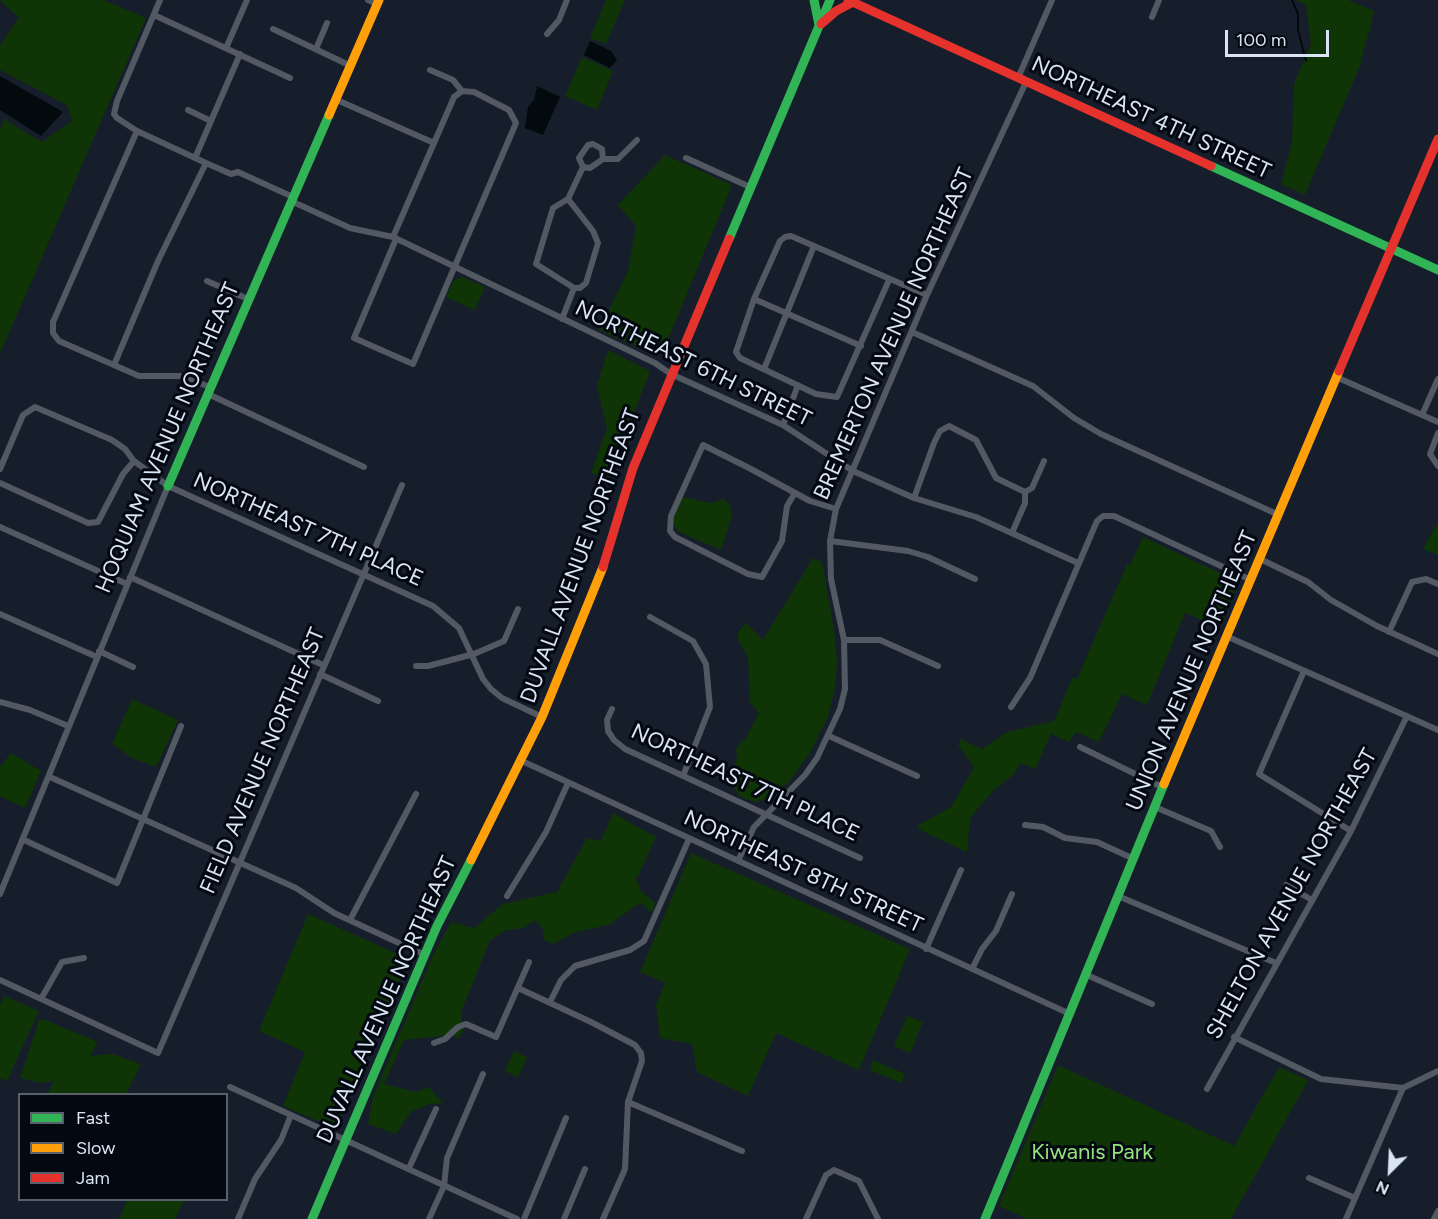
<!DOCTYPE html>
<html>
<head>
<meta charset="utf-8">
<style>
	body { margin:0 }
	#map { position:relative; width:1438px; height:1219px; overflow:hidden; background:#161e2b; font-family:Figtree,sans-serif }
	canvas { display:block }
	.legend { position:absolute; left:18px; top:1093px; width:210px; height:108px; box-sizing:border-box; background:#030811; border:2px solid #59606c; margin:0; padding:8px 10px; list-style:none; font-size:18px; color:#d9e4f4 }
	.legend li { display:flex; align-items:center; gap:12px; height:30px }
	.legend b { width:30px; border:2px solid #59606c }
	.north { position:absolute; left:1360px; top:1141px; width:60px; height:60px; -webkit-text-stroke:4px #030811; paint-order:stroke; rotate:204deg; font-size:16px; font-weight:700; line-height:24px; text-align:center; color:#d9e4f4 }
	.north::after { content:''; display:block; margin:auto; width:21px; height:27px; background:#d9e4f4; clip-path:polygon(50% 0,100% 100%,50% 72%,0 100%) }
	.scale { position:absolute; left:1225px; top:30px; width:104px; height:27px; box-sizing:border-box; border:3px solid #d9e4f4; border-top:0; padding-left:8px; font-size:18px; line-height:21px; white-space:nowrap; color:#d9e4f4; -webkit-text-stroke:4px #030811; paint-order:stroke }
</style>
</head>
<body>
<div id="map">
<canvas width="1438" height="1219"></canvas>
<ul class="legend">
<li><b style="height:8px;background:#30b455"></b>Fast</li>
<li><b style="height:8px;background:#ff9f0a"></b>Slow</li>
<li><b style="height:8px;background:#e5322d"></b>Jam</li>
</ul>
<div class="north">N</div>
<div class="scale">100 m</div>
</div>
<script>
const g = document.querySelector('canvas').getContext('2d');
g.lineJoin = 'round';
function fillPath(path, color) { g.fillStyle = color; g.fill(path, 'evenodd'); }
const toPath = rows => new Path2D(rows.map(r => 'M' + r).join(''));
function strokePath(path, color, width, dash) { g.strokeStyle = color; g.lineWidth = width; g.lineCap = dash ? 'butt' : 'round'; g.setLineDash(dash || []); g.stroke(path); }
function drawText(font, color, halo, rows, align = 'center') {
  g.font = font + ' Figtree,sans-serif'; g.lineWidth = 6; g.setLineDash([]); g.textBaseline = 'middle'; g.strokeStyle = halo; g.fillStyle = color; for (const [text, x, y, turn = 0] of rows) {
    g.save(); g.translate(x, y); g.rotate((+turn || 0) * Math.PI / 180); g.textAlign = isNaN(turn) ? turn : align; if (halo) g.strokeText(text, 0, 0); g.fillText(text, 0, 0); g.restore();
  }
}
const green = toPath([
	[0,0,104,0,146,18,0,354,0,129,4,119,42,142,72,121,67,105,0,70,0,45,19,18],
	[606,0,625,0,606,44,590,38],
	[1296,0,1348,0,1374,11,1360,66,1305,195,1281,184,1292,142,1294,84,1311,44,1306,5],
	[582,57,613,71,597,110,565,96],
	[665,155,732,185,664,349,653,354,599,330,628,271,636,226,618,205],
	[462,277,485,287,475,310,446,297,454,280],
	[608,350,650,371,609,479,591,473,607,428,597,386],
	[682,497,711,503,723,499,729,504,732,515,721,550,679,532,672,522],
	[1438,523,1438,555,1423,549],
	[1143,537,1239,582,1219,627,1185,613,1147,705,1122,694,1099,742,1076,732,1069,742,1051,734,1035,769,1021,763,1013,775,993,791,970,818,967,852,922,831,917,826,951,807,974,767,958,745,961,739,982,749,1007,732,1054,721,1072,678,1077,679,1127,564,1130,565],
	[813,558,822,562,834,630,837,662,835,688,828,717,810,753,789,782,770,798,756,802,740,797,728,779,737,759,736,748,746,738,759,713,750,702,748,657,738,640,738,632,746,623,763,640],
	[132,699,178,720,156,767,132,758,112,744],
	[11,753,41,771,25,808,0,796,0,767],
	[613,813,656,837,638,876,635,876,641,891,655,903,653,913,640,903,610,924,617,923,576,932,553,944,544,940,543,930,535,920,524,928,506,930,490,940,461,1012,463,1031,458,1039,453,1035,404,1040,384,1084,416,1092,429,1087,443,1103,430,1104,411,1112,396,1134,368,1124,373,1097,392,1052,433,955,451,922,474,928,503,904,557,892,587,838,601,841],
	[691,853,910,949,859,1070,776,1033,748,1096,697,1072,692,1044,660,1038,656,1005,665,983,640,972],
	[308,914,409,959,335,1128,283,1106,305,1052,259,1031],
	[4,996,39,1011,7,1081,0,1078,0,1005],
	[907,1016,923,1022,910,1053,894,1046],
	[43,1019,98,1042,90,1056,113,1054,141,1064,126,1094,47,1094,54,1081,40,1083,20,1078,39,1020],
	[514,1051,527,1057,518,1077,505,1071],
	[873,1060,905,1074,901,1083,870,1070],
	[1058,1065,1234,1146,1279,1067,1308,1080,1231,1219,1027,1219,999,1206],
	[127,1200,184,1200,175,1219,119,1219]
]);
const water = toPath([
	[590,41,611,51,617,60,610,68,584,55],
	[0,76,63,112,41,136,0,110],
	[537,86,560,97,543,135,525,128,528,107,534,100]
]);
const stream = toPath([
	[1292,0,1298,14,1298,30,1306,61]
]);
const street = toPath([
	[160,0,117,101,114,114,117,118,137,131,206,163,231,174,238,172,293,197],
	[368,0,377,4],
	[154,15,290,78],
	[1152,17,1159,0],
	[273,29,351,66],
	[547,34,559,20,567,0],
	[226,48,247,0],
	[316,49,327,23],
	[1018,78,1052,0],
	[337,100,434,143],
	[188,110,211,121],
	[137,131,53,322,53,333,59,341,139,376,180,376,210,387],
	[195,158,240,54],
	[686,158,750,187],
	[583,167,579,158,588,145,593,144,602,149,603,159,618,159,637,140],
	[568,199,593,231,598,243,586,283,580,288,574,288],
	[291,201,350,228,393,237,655,363,671,374,783,425,853,471,914,498,976,517,1078,563],
	[393,237,451,104,454,97,462,91],
	[396,239,354,338,413,364,516,123,509,110,474,92,462,91,453,80,430,70],
	[889,280,837,397,816,394,740,358,736,352,754,299,780,241,785,237,791,236,927,295],
	[207,281,248,299],
	[574,288,536,264,553,208,568,199,583,167,590,168,603,159],
	[754,299,861,346],
	[562,319,574,288],
	[912,332,1033,386,1074,418,1101,434,1279,515],
	[114,365,158,261,206,163],
	[764,369,814,246],
	[1336,377,1438,422],
	[208,394,364,467],
	[1422,415,1438,379],
	[783,425,798,385],
	[1438,433,1430,454,1438,466],
	[0,469,23,415,35,407,112,440,125,449,134,461,168,486,433,606,459,628,483,679,491,689,502,698,542,717],
	[0,483,88,523,98,522,123,474,134,461],
	[795,493,787,506,782,541,762,577,748,574,675,537,670,531,671,516,703,445,751,469,810,501,836,509],
	[914,498,934,443,940,431,949,426,976,440,996,478,1025,492],
	[0,527,127,584],
	[1012,533,1025,503,1025,492,1032,488,1044,461],
	[830,541,908,551,928,557,975,579],
	[1260,559,1308,582,1331,600,1377,626,1438,654],
	[130,577,323,665],
	[0,614,97,657],
	[650,617,693,641,706,664,710,707,683,776],
	[1389,632,1412,582,1426,579,1438,584],
	[1226,636,1438,730],
	[844,640,880,640,938,666],
	[99,651,133,667],
	[416,666,428,666,474,654,504,641,518,609],
	[1304,671,1259,774,1351,831],
	[320,674,378,701],
	[0,702,30,710,68,726],
	[1011,707,1030,678,1097,521,1103,516,1114,516,1251,580],
	[612,709,607,720,608,731,614,740,625,749,860,858],
	[829,736,917,776],
	[1080,747,1164,788],
	[522,761,1070,1014],
	[50,777,296,888,334,913,425,955],
	[1155,807,1211,831,1220,847],
	[1025,825,1043,827,1065,838,1097,842,1134,859],
	[24,840,117,883,181,726],
	[738,861,754,827,805,775,817,758,840,709,845,689,844,640,831,579,830,541,836,509,927,295,1026,82],
	[1286,885,1312,900],
	[0,894,168,486],
	[507,896,546,832,568,783],
	[1118,896,1276,963],
	[350,920,416,794],
	[926,949,961,870],
	[972,969,982,949,996,931,1012,894],
	[1087,975,1152,1004],
	[0,980,158,1053,402,485],
	[518,988,591,1022,635,1045,641,1053,642,1061,628,1102,625,1169,603,1219],
	[41,999,62,962,84,958],
	[550,1002,561,980,575,966,630,950,644,941,689,839],
	[1234,1037,1321,1079,1403,1088,1438,1071],
	[434,1043,445,1039,458,1027,466,1024,496,1037,529,962],
	[230,1087,517,1219],
	[1207,1089,1351,831,1407,716],
	[628,1102,742,1151],
	[409,1168,436,1109],
	[1309,1178,1355,1198],
	[238,1219,255,1179,281,1140,291,1115],
	[429,1219,444,1186,447,1158,483,1074],
	[524,1219,566,1118],
	[564,1219,585,1169],
	[806,1219,826,1175,834,1170,859,1181,878,1219],
	[1346,1219,1403,1088],
	[1434,1219,1438,1211]
]);
const fast = toPath([
	[814,0,819,25],
	[1211,166,1438,270],
	[729,239,830,0],
	[168,486,329,115],
	[312,1219,437,926,471,860],
	[985,1219,1164,784]
]);
const slow = toPath([
	[329,115,379,0],
	[1164,784,1339,371],
	[471,860,542,717,603,567]
]);
const jam = toPath([
	[848,0,1211,166],
	[821,24,836,11,853,2],
	[1339,371,1438,139],
	[603,567,633,468,729,239]
]);
const streetNames = [
	["NORTHEAST 4TH STREET",1151,118,25],
	["BREMERTON AVENUE NORTHEAST",894,334,-66],
	["NORTHEAST 6TH STREET",693,364,26],
	["HOQUIAM AVENUE NORTHEAST",168,438,-67],
	["NORTHEAST 7TH PLACE",308,530,24],
	["DUVALL AVENUE NORTHEAST",581,556,-70],
	["UNION AVENUE NORTHEAST",1192,671,-67],
	["FIELD AVENUE NORTHEAST",263,761,-67],
	["NORTHEAST 7TH PLACE",745,783,25],
	["NORTHEAST 8TH STREET",803,872,25],
	["SHELTON AVENUE NORTHEAST",1292,894,-61],
	["DUVALL AVENUE NORTHEAST",387,1000,-66]
];
const parkNames = [
	["Kiwanis Park",1092,1153]
];
fillPath(green, '#0f3506');
fillPath(water, '#020a0d');
strokePath(stream, '#020a0d', 2);
strokePath(street, '#525962', 6);
strokePath(fast, '#30b455', 9);
strokePath(slow, '#ff9f0a', 9);
strokePath(jam, '#e5322d', 9);
drawText('22px', '#d9e4f4', '#030811', streetNames);
drawText('22px', '#94e37c', '#030811', parkNames);
</script>
</body>
</html>
